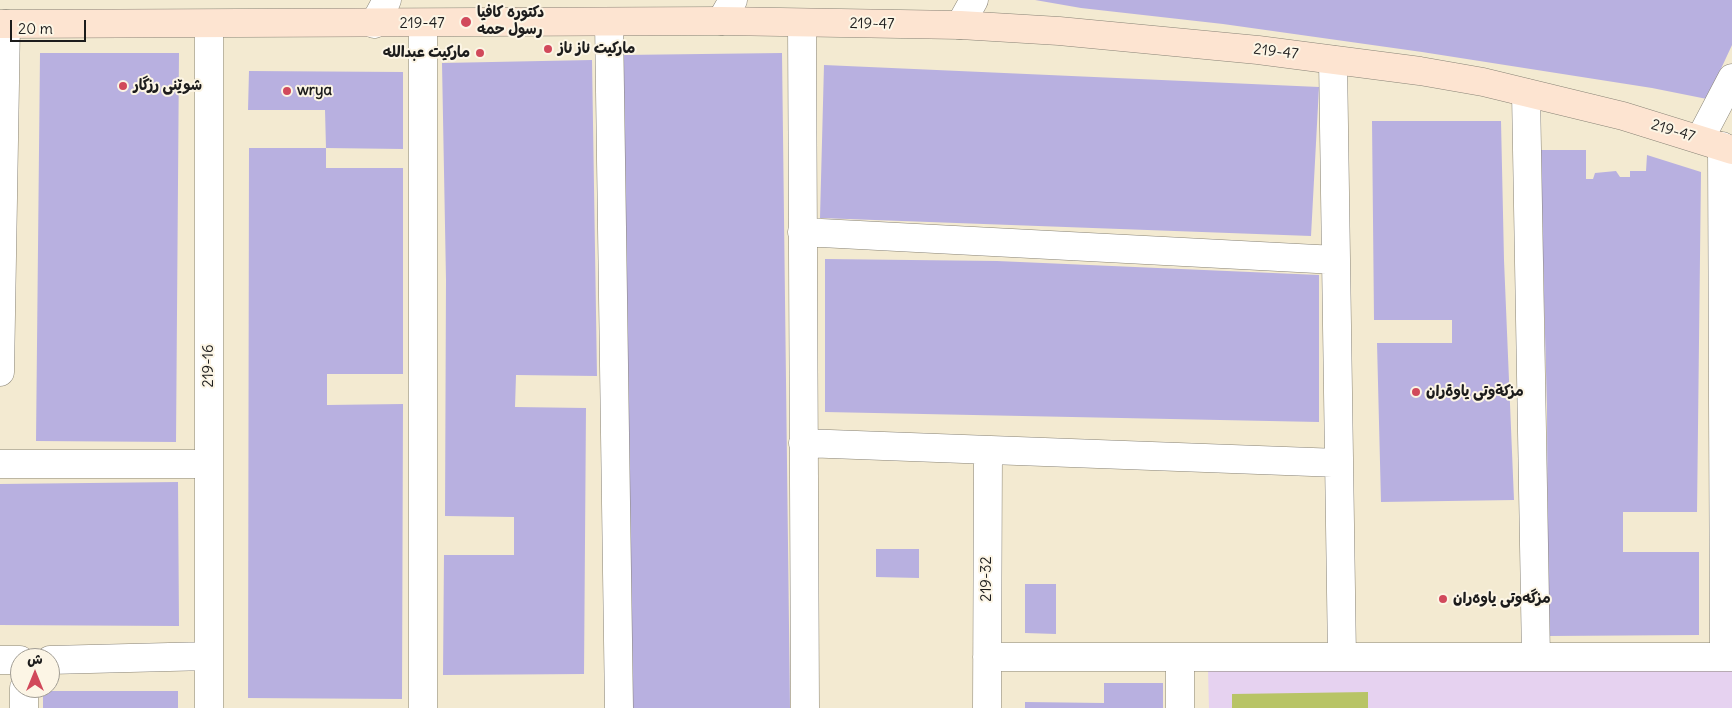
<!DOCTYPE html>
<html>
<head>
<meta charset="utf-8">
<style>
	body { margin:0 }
	#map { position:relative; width:1732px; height:708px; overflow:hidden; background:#f3ead1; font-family:Delius,"Playpen Sans Arabic",sans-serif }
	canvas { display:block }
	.north { position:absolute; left:10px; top:648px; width:50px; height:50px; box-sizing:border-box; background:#fcf5e5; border:1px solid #a29e95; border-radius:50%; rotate:0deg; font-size:14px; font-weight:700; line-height:20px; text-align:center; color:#1c1c1c }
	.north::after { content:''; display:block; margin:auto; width:18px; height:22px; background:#d1495b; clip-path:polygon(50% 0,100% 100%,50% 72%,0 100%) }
	.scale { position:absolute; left:10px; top:20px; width:76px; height:22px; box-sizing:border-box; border:2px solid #1c1c1c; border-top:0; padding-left:6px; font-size:15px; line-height:18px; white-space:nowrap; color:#1c1c1c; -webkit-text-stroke:4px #fcf5e5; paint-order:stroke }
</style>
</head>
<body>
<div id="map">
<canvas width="1732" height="708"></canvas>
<div class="north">ش</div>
<div class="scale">20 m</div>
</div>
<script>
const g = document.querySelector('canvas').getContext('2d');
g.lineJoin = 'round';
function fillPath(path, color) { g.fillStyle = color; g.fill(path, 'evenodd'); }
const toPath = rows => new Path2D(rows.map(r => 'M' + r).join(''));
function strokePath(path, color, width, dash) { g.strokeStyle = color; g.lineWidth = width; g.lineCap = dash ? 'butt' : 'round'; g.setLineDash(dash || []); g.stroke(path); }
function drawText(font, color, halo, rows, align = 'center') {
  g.font = font + ' Delius,"Playpen Sans Arabic",sans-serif'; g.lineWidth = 4; g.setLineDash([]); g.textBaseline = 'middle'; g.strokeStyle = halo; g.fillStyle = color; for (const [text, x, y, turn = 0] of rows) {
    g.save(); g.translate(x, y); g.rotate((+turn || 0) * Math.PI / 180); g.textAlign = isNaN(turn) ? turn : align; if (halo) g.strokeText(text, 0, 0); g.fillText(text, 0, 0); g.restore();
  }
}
const built = toPath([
	[1732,668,1732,708,1209,708,1208,669]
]);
const green = toPath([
	[1368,692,1368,708,1232,708,1232,694]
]);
const building = toPath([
	[1035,0,1732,0,1732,45,1707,99,1652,88,1422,52,1223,24,1081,8],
	[40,53,179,53,176,442,36,441],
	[782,53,790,708,626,708,622,55],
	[592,60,597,376,516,375,515,407,586,408,584,674,443,675,444,555,514,555,514,517,445,516,446,280,442,63],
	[824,65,1319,87,1311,236,820,218],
	[249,71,403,72,403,149,326,148,325,110,248,110],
	[1372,121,1501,121,1504,260,1514,500,1381,502,1377,343,1452,343,1452,320,1374,320],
	[249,148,326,148,326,168,403,168,403,374,327,374,327,405,403,404,402,699,248,698],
	[1540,150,1586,150,1586,179,1593,179,1595,173,1616,171,1620,177,1630,177,1630,171,1646,171,1647,155,1701,172,1697,512,1623,512,1623,552,1699,552,1699,635,1548,636,1547,408],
	[825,259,997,261,1319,275,1319,422,825,412],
	[178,482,179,626,0,625,0,484],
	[876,549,919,549,919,578,876,577],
	[1025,584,1056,584,1056,634,1025,633],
	[1104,683,1163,683,1163,708,1025,708,1025,702,1104,703],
	[43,691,178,691,178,708,43,708]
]);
const street = toPath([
	[721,21,733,0],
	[609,22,619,708],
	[802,23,805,708],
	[374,24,387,0],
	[423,24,423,708],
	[209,25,209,708],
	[960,25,974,0],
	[1333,60,1342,657],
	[1526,93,1536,657],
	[1700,139,1732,78],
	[1722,146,1724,657],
	[802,232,1336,260],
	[0,372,6,24],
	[803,443,1339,463],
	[0,464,209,464],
	[987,657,1732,657],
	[0,660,20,660],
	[50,660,209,656],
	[24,688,24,708],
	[987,708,988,450],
	[1180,708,1180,657]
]);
const secondary = toPath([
	[0,24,721,21,960,25,1059,31,1258,50,1420,71,1483,82,1623,116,1732,150]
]);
const markers = [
	[466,22,6,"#d1495b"],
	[548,49,5,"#d1495b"],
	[480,53,5,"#d1495b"],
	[123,86,5,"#d1495b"],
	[287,91,5,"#d1495b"],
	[1416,392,5,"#d1495b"],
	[1443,599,5,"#d1495b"]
];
const poiNames = [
	["دکتورە کافیا",477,13],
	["رسول حمە",477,30],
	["ماركيت ناز ناز",558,49],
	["ماركيت عبدالله",470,53,"right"],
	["شوێنی رزگار",133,86],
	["wrya",297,91],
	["مزكةوتى ياوةران",1426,392],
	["مزگەوتی یاوەران",1453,599]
];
const streetNames = [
	["219-47",422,24],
	["219-47",872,24,1],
	["219-47",1276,52,7],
	["219-47",1673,131,17],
	["219-16",209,366,-90],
	["219-32",987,579,-90]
];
fillPath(built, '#e6d2f0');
fillPath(green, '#b8c466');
fillPath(building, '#b8b0e0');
strokePath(street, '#888376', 29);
strokePath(secondary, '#888376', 29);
strokePath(street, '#fff', 28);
strokePath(secondary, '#fde4d1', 28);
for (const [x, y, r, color] of markers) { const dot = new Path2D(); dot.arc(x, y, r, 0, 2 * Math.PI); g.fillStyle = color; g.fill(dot); strokePath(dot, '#fcf5e5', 2); }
drawText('bold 15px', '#1c1c1c', '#fcf5e5', poiNames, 'left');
drawText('15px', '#1c1c1c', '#fcf5e5', streetNames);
</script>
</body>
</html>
